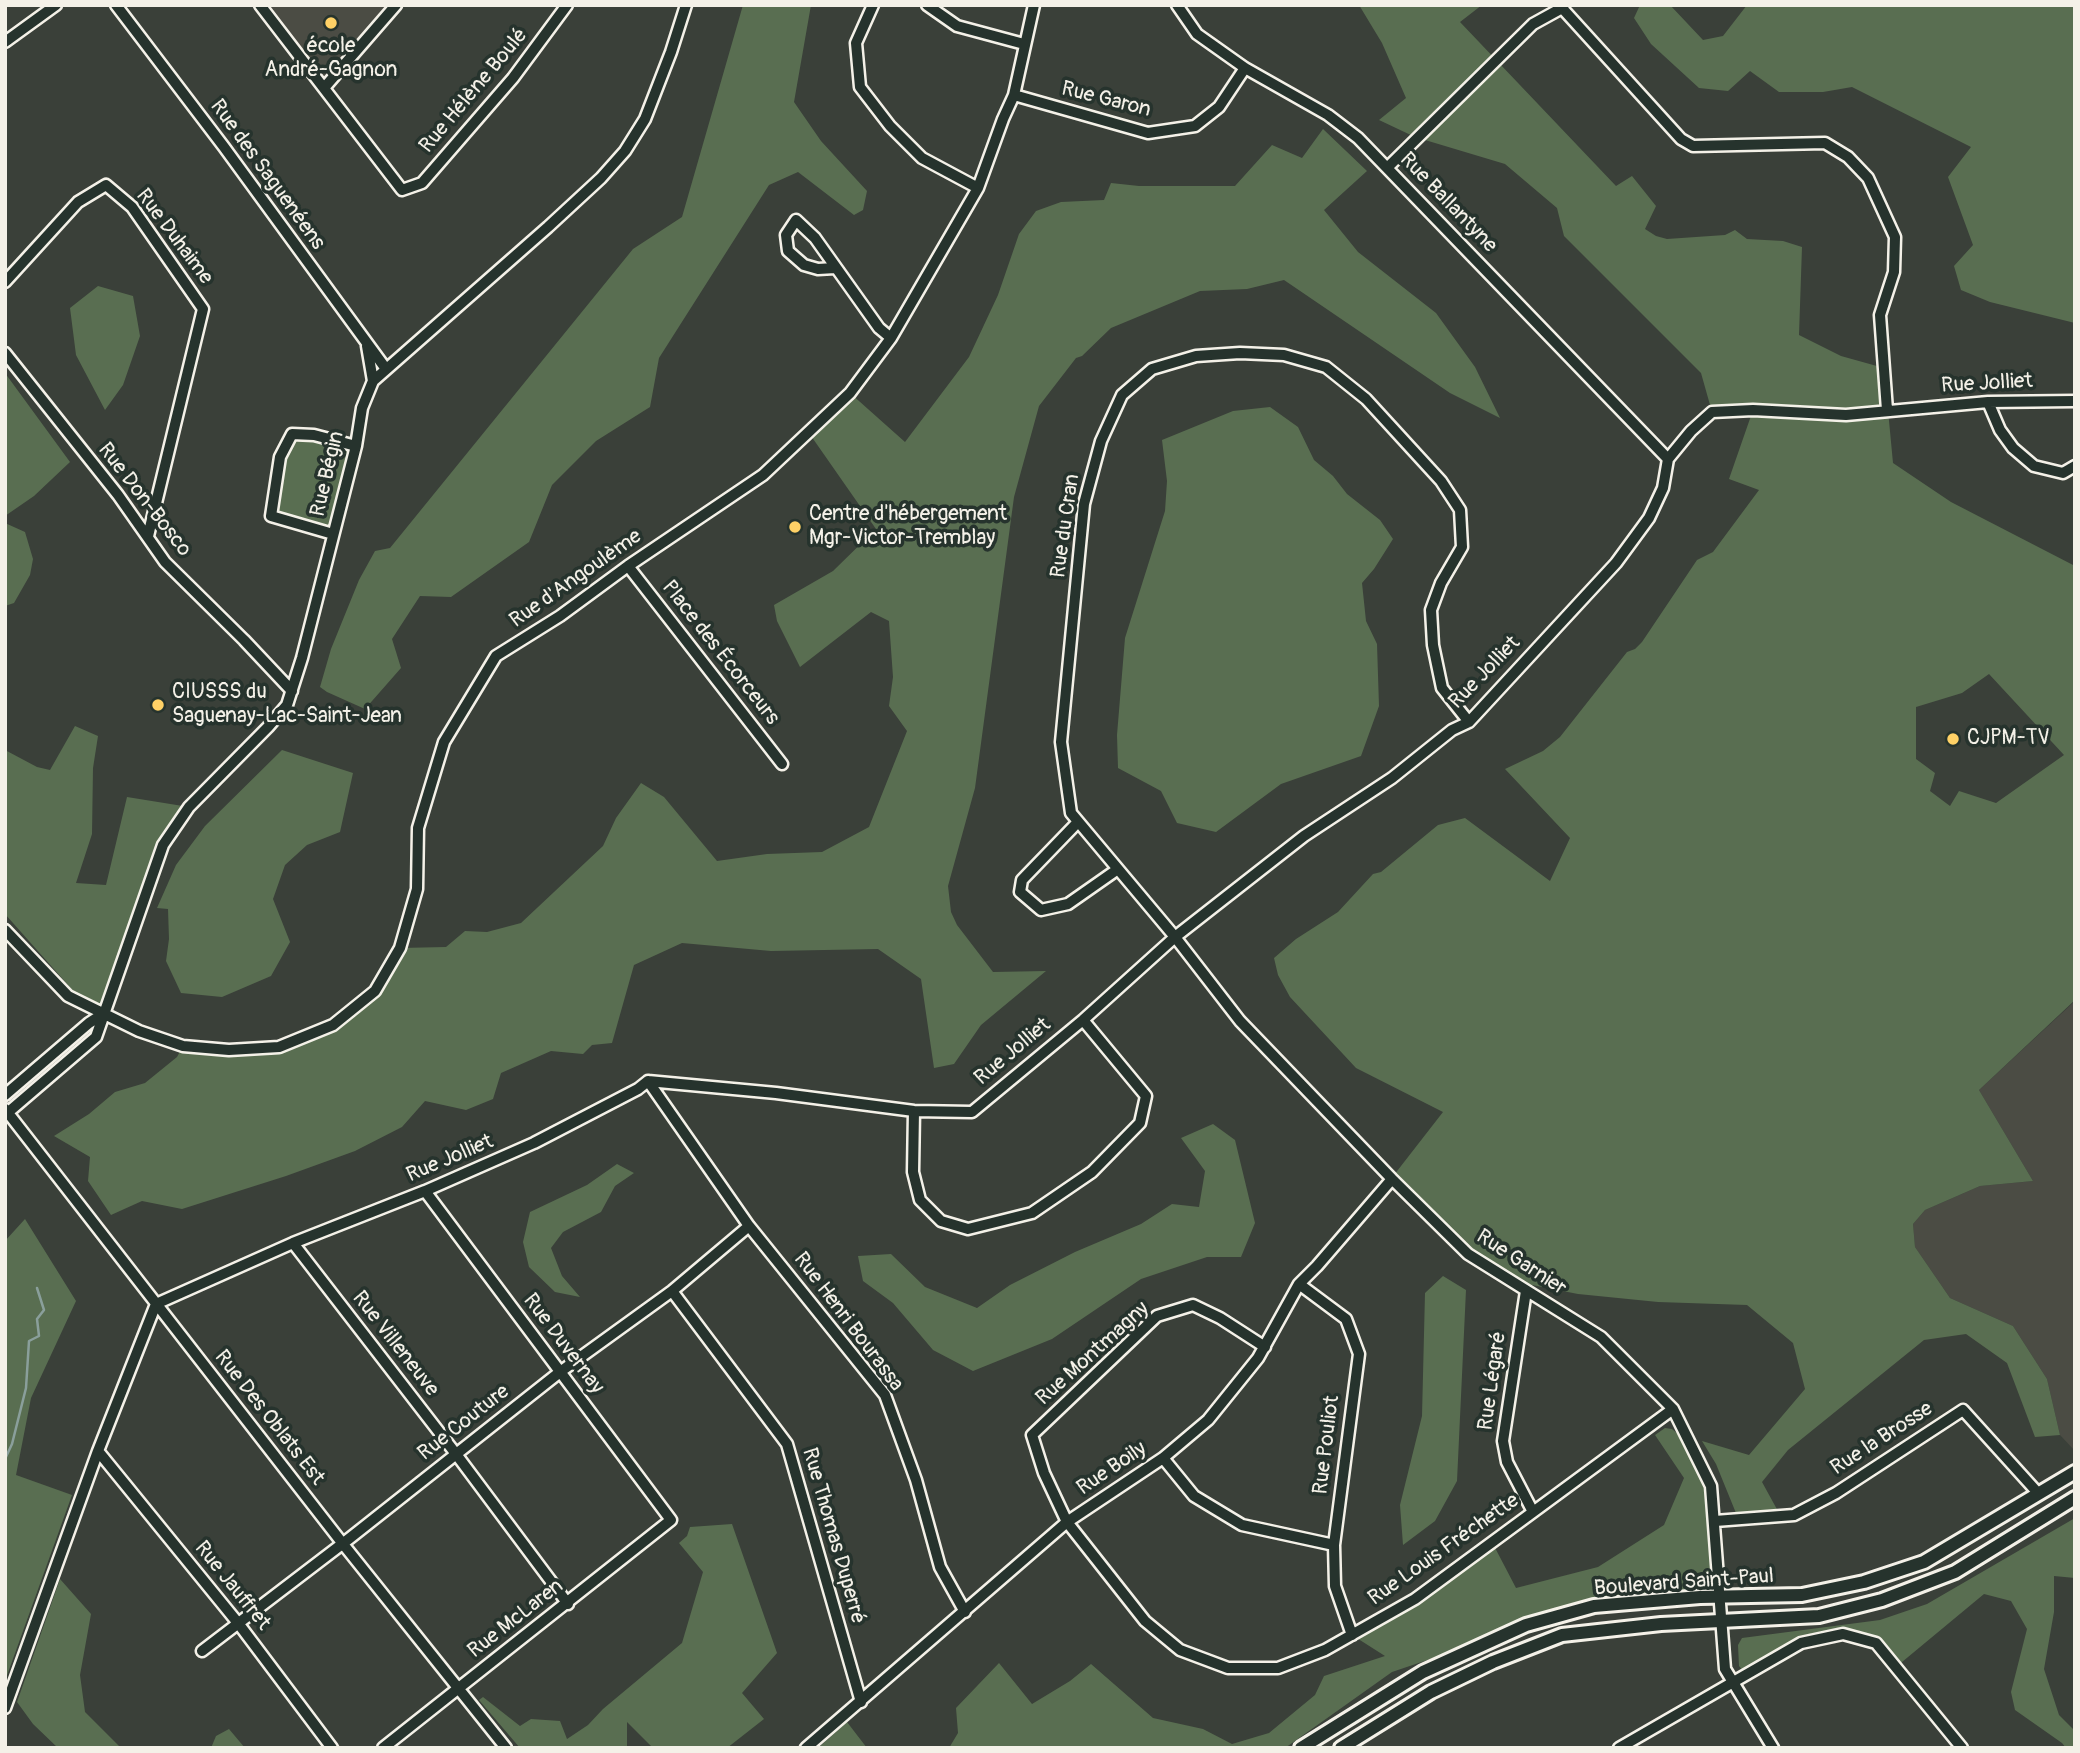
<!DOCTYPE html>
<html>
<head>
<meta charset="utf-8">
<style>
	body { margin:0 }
	#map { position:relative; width:2080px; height:1753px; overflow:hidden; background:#3a4039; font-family:Pangolin,sans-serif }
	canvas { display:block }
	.frame { position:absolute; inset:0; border:7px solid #f4f1e8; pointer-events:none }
</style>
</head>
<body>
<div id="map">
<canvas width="2080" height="1753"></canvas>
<div class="frame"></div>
</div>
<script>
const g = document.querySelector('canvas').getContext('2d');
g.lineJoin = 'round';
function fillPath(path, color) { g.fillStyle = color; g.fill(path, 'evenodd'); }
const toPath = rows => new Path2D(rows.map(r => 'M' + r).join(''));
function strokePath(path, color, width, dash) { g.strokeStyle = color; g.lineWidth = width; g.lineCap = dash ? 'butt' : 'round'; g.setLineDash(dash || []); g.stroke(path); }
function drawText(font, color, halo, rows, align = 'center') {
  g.font = font + ' Pangolin,sans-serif'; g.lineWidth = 7; g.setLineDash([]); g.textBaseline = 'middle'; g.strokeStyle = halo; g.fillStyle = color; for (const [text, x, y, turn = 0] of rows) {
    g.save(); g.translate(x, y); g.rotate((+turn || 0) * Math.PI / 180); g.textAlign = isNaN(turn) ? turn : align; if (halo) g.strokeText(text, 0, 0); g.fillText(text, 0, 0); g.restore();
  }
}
const built = toPath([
	[263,5,398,5,324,91],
	[2075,1001,2075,1451,2060,1435,2047,1379,2013,1326,1950,1298,1915,1247,1913,1224,1925,1210,1980,1186,2033,1181,1979,1090]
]);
const green = toPath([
	[743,5,811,5,794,102,821,141,867,191,863,210,854,215,798,172,769,185,659,358,650,407,596,441,552,485,529,542,451,597,420,596,392,639,401,668,365,709,327,692,320,687,331,649,359,580,375,551,390,548,633,249,682,217],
	[1359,5,1482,5,1460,22,1616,186,1632,176,1656,206,1645,229,1656,236,1667,239,1725,235,1735,230,1747,239,1783,241,1802,247,1799,335,1841,356,1884,368,1893,463,1951,502,2075,566,2075,1000,1979,1090,2033,1181,1980,1186,1925,1210,1913,1224,1915,1247,1950,1298,2013,1326,2047,1379,2060,1435,2035,1437,2007,1363,1966,1334,1924,1340,1788,1450,1762,1482,1779,1513,1738,1518,1716,1464,1702,1441,1749,1455,1805,1389,1793,1343,1747,1305,1658,1302,1578,1294,1527,1284,1474,1251,1394,1175,1443,1112,1356,1068,1290,997,1278,975,1274,958,1296,939,1338,912,1373,874,1381,872,1438,825,1465,818,1550,881,1570,838,1505,769,1543,751,1560,737,1627,652,1635,649,1642,642,1697,560,1713,552,1759,490,1729,479,1753,410,1712,412,1701,373,1564,236,1557,208,1505,164,1415,137,1379,120,1406,98,1382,43],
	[1989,674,2064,755,1996,803,1959,791,1950,806,1930,791,1935,773,1916,759,1916,707,1962,693],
	[1640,5,1670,5,1703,40,1723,36,1747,5,2075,5,2075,323,1990,302,1961,290,1954,266,1973,245,1948,177,1971,147,1852,87,1823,92,1779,92,1750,71,1728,91,1699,88,1651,44,1634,18],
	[1323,129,1367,171,1324,210,1358,252,1436,313,1475,367,1500,418,1450,393,1284,280,1247,289,1200,291,1111,328,1082,356,1076,358,1039,406,1014,497,975,788,948,886,951,912,957,925,993,972,1046,971,981,1025,954,1064,934,1068,921,979,878,949,771,951,682,943,634,965,612,1043,592,1045,583,1054,551,1051,501,1073,493,1099,466,1110,425,1101,402,1127,355,1151,286,1176,182,1209,142,1201,111,1215,88,1181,90,1157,54,1136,89,1114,115,1092,145,1083,177,1057,183,1046,279,1047,333,1025,375,991,400,948,446,947,465,931,487,932,521,923,603,846,616,818,641,783,664,797,717,861,767,854,822,852,869,827,907,731,889,706,893,677,889,621,871,612,800,667,777,621,774,605,833,571,876,529,809,433,850,393,905,442,969,357,998,295,1019,234,1036,211,1061,202,1104,200,1111,183,1139,186,1235,186,1272,145,1302,158],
	[98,286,133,296,140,336,123,385,105,410,76,355,70,308],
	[5,373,70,462,34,496,5,516],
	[1270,407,1298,427,1314,460,1333,476,1347,494,1380,520,1393,539,1374,569,1362,583,1366,621,1377,644,1379,706,1361,756,1281,784,1216,832,1177,823,1161,791,1118,768,1117,735,1125,638,1165,511,1167,481,1162,440,1233,411],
	[292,434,356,446,333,534,271,516,280,457],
	[5,523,25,532,33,559,30,575,14,603,5,606],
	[75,726,98,736,93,768,92,834,76,883,106,885,127,797,189,807,163,845,103,1014,76,994,5,914,5,750,37,767,50,770],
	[282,750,353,773,340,832,307,845,285,865,273,899,290,942,271,976,222,997,181,993,166,961,169,939,168,909,157,908,176,865,205,826],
	[1213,1124,1235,1140,1255,1223,1241,1257,1207,1257,1141,1279,1052,1339,973,1371,933,1350,893,1303,863,1281,858,1256,891,1254,925,1287,977,1308,1010,1285,1075,1252,1141,1224,1172,1204,1199,1207,1205,1171,1181,1138],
	[617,1164,634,1173,615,1186,601,1212,563,1232,551,1248,562,1276,580,1297,555,1292,529,1267,523,1242,530,1212,587,1185],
	[25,1219,76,1301,31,1398,16,1475,72,1495,5,1681,5,1241],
	[1443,1276,1466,1290,1457,1481,1435,1521,1403,1545,1400,1505,1422,1416,1425,1293],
	[1665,1428,1672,1429,1679,1435,1702,1477,1708,1495,1711,1521,1713,1587,1709,1594,1624,1600,1469,1646,1392,1672,1285,1748,949,1748,958,1733,956,1708,999,1663,1032,1704,1070,1681,1091,1664,1153,1718,1203,1729,1232,1744,1269,1733,1315,1695,1324,1676,1385,1656,1352,1635,1492,1542,1516,1588,1598,1567,1664,1525,1684,1478,1655,1435],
	[2075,1518,2075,1578,2054,1576,2054,1612,2044,1669,2059,1715,2075,1731,2075,1748,2066,1748,2062,1743,2015,1710,2011,1692,2027,1629,2011,1601,1984,1594,1896,1667,1876,1643,1843,1634,1801,1643,1744,1672,1739,1666,1738,1645,1742,1638,1880,1620,1927,1604],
	[732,1524,777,1653,742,1693,764,1719,727,1748,653,1748,627,1722,627,1748,520,1748,479,1700,483,1697,520,1726,531,1719,560,1721,567,1739,588,1725,603,1709,682,1643,703,1572,679,1543,687,1536,690,1527],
	[60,1579,91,1614,80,1675,85,1712,121,1748,58,1748,33,1724,17,1702],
	[847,1722,867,1748,818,1748],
	[229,1729,245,1748,211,1748,216,1736]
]);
const stream = toPath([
	[5,1459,12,1444,26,1388,29,1341,39,1336,37,1319,44,1310,37,1288]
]);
const minor = toPath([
	[116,5,224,147,386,369],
	[260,5,402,190,422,183,513,78,567,5],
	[873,5,856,43,860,87,890,126,922,158,978,188],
	[927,5,957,26,1024,44],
	[1177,5,1197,34,1245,68,1328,115,1358,138,1668,459],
	[1562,8,1681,139,1693,146,1825,143,1848,157,1868,178,1895,237,1894,272,1880,315,1887,410],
	[5,42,56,5],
	[324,88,396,5],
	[1014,95,1148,133,1195,126,1219,107,1245,68],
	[1387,168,1533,24,1562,8,1564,5],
	[835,268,818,269,804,265,788,251,786,235,796,220,815,238,879,328,891,338],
	[5,282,78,202,106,185,132,207,203,309,148,536],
	[367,346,373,381],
	[5,353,118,495,165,562,244,640,292,691],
	[1988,402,2000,430,2013,448,2034,466,2063,473,2075,466],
	[333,534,271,516,280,457,292,434,314,435,356,446],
	[628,566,782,764],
	[1469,722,1442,688,1433,645,1431,610,1441,583,1462,547,1460,510,1441,481,1366,399,1326,367,1284,355,1240,353,1196,356,1152,369,1122,395,1101,441,1084,504,1061,742,1071,813,1175,937,1240,1021,1392,1179,1468,1254,1601,1337,1673,1409,1711,1486,1725,1669,1773,1748],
	[1078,822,1022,880,1020,892,1041,910,1068,904,1118,869],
	[5,930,68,996,139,1031,183,1046,229,1050,279,1047,333,1025,375,991,400,948,417,889,418,828,444,742,496,656,560,616,628,566,763,475,850,393,891,338,978,188,1003,119,1014,95,1034,5],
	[648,1081,749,1226,885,1395,916,1480,940,1567,965,1612],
	[5,1095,89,1023,103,1014],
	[5,1109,343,1544,506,1748],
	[914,1111,913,1172,920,1200,941,1221,968,1229,1032,1213,1092,1172,1140,1123,1146,1096,1083,1020],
	[5,1115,96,1037,163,845,189,807,268,727,287,705,302,658,356,446,362,408,373,381,548,227,601,178,625,151,645,119,671,52,686,5],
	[293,1243,456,1454,568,1604],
	[1299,1284,1346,1319,1359,1354,1334,1545,1335,1586,1352,1635],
	[672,1291,787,1444,861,1702],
	[1526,1291,1503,1441,1507,1462,1533,1512],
	[1265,1347,1220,1318,1193,1305,1157,1316,1032,1435,1044,1473,1067,1522,1145,1621,1180,1650,1228,1668,1278,1668,1325,1650,1415,1599,1673,1409],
	[98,1451,238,1623,332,1748],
	[1163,1458,1194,1496,1242,1525,1334,1545],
	[1715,1521,1794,1515,1836,1493,1963,1410,2038,1493],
	[202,1651,350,1538,560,1372,672,1291,749,1226],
	[5,1708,98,1451,156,1304,293,1243,425,1191,534,1143,638,1089,648,1081,776,1093,914,1111,972,1112,1083,1020,1175,937,1304,836,1392,778,1452,730,1469,722,1616,563,1649,518,1663,488,1668,459,1691,431,1712,412,1753,410,1846,415,1988,402,2075,401],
	[383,1748,671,1520,425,1191],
	[806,1748,1067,1522,1163,1458,1208,1420,1258,1358,1299,1284,1317,1266,1392,1179],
	[1619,1748,1801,1643,1843,1634,1876,1643,1962,1748]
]);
const major = toPath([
	[1301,1748,1423,1672,1526,1625,1594,1606,1700,1597,1802,1595,1864,1582,1924,1562,2075,1472],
	[1341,1748,1431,1692,1493,1662,1562,1635,1661,1624,1819,1616,1882,1600,1955,1572,2075,1498]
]);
const markers = [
	[331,23,7,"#ffd166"],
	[795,527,7,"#ffd166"],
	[158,705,7,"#ffd166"],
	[1953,739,7,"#ffd166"]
];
const poiNames = [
	["école",331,47,"center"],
	["André-Gagnon",331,71,"center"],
	["Centre d'hébergement",809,515],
	["Mgr-Victor-Tremblay",809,539],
	["CIUSSS du",172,693],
	["Saguenay-Lac-Saint-Jean",172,717],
	["CJPM-TV",1967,739]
];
const streetNames = [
	["Rue Hélène Boulé",474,91,-50],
	["Rue Garon",1106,100,14],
	["Rue des Saguenéens",267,175,54],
	["Rue Ballantyne",1448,203,46],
	["Rue Duhaime",174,237,53],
	["Rue Jolliet",1987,384,-3],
	["Rue Bégin",328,474,-77],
	["Rue Don-Bosco",144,500,52],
	["Rue du Cran",1066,526,-82],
	["Rue d'Angoulème",576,579,-35],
	["Place des Écorceurs",720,653,52],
	["Rue Jolliet",1485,673,-46],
	["Rue Jolliet",1013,1052,-40],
	["Rue Jolliet",450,1159,-23],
	["Rue Garnier",1521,1263,33],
	["Rue Henri Bourassa",848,1322,53],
	["Rue Villeneuve",395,1344,52],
	["Rue Duvernay",563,1344,53],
	["Rue Montmagny",1093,1354,-42],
	["Rue Légaré",1493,1381,-82],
	["Rue Des Oblats Est",269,1418,52],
	["Rue Couture",464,1423,-38],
	["Rue la Brosse",1882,1439,-33],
	["Rue Pouliot",1327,1445,-83],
	["Rue Boily",1112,1469,-34],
	["Rue Thomas Duperré",833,1536,74],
	["Rue Louis Fréchette",1444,1550,-35],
	["Boulevard Saint-Paul",1684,1583,-4],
	["Rue Jauffret",232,1586,51],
	["Rue McLaren",516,1619,-38]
];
fillPath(built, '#4b4c44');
fillPath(green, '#596e51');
strokePath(stream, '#8a9f9b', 2.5);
strokePath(minor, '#f4f1e8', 15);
strokePath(major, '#f4f1e8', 18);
strokePath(minor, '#26332d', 10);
strokePath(major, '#26332d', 12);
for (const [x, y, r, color] of markers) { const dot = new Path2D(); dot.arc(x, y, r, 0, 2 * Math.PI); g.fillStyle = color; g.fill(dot); strokePath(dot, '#26332d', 2.5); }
drawText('21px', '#f4f1e8', '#26332d', poiNames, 'left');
drawText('21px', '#f4f1e8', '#26332d', streetNames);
</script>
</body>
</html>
